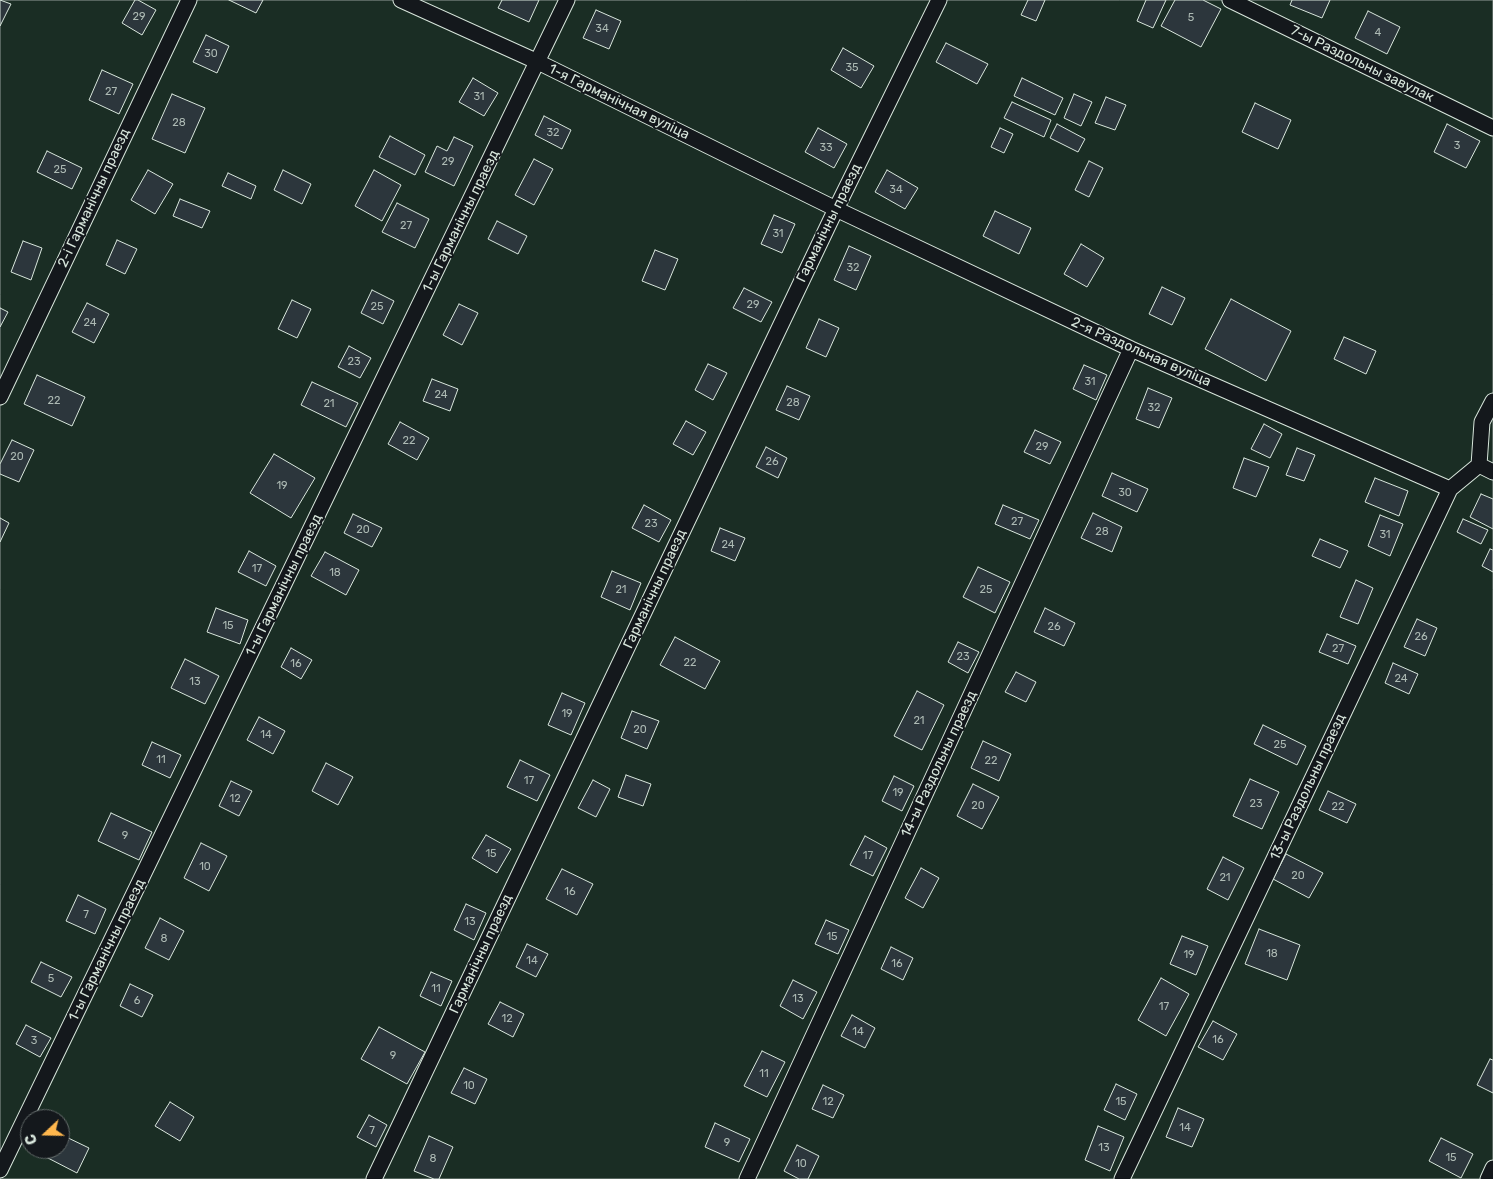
<!DOCTYPE html>
<html>
<head>
<meta charset="utf-8">
<style>
	body { margin:0 }
	#map { position:relative; width:1493px; height:1179px; overflow:hidden; background:#14181c; font-family:Rubik,sans-serif }
	canvas { display:block }
	.north { position:absolute; left:20px; top:1109px; width:50px; height:50px; box-sizing:border-box; background:#14181c; border:1px solid #626a69; border-radius:50%; rotate:249deg; font-size:14px; font-weight:700; line-height:20px; text-align:center; color:#d8e6dc }
	.north::after { content:''; display:block; margin:auto; width:18px; height:22px; background:#ffb74d; clip-path:polygon(50% 0,100% 100%,50% 72%,0 100%) }
</style>
</head>
<body>
<div id="map">
<canvas width="1493" height="1179"></canvas>
<div class="north">С</div>
</div>
<script>
const g = document.querySelector('canvas').getContext('2d');
g.lineJoin = 'round';
function fillPath(path, color) { g.fillStyle = color; g.fill(path, 'evenodd'); }
const toPath = rows => new Path2D(rows.map(r => 'M' + r).join(''));
function strokePath(path, color, width, dash) { g.strokeStyle = color; g.lineWidth = width; g.lineCap = dash ? 'butt' : 'round'; g.setLineDash(dash || []); g.stroke(path); }
function drawText(font, color, halo, rows, align = 'center') {
  g.font = font + ' Rubik,sans-serif'; g.lineWidth = 4; g.setLineDash([]); g.textBaseline = 'middle'; g.strokeStyle = halo; g.fillStyle = color; for (const [text, x, y, turn = 0] of rows) {
    g.save(); g.translate(x, y); g.rotate((+turn || 0) * Math.PI / 180); g.textAlign = isNaN(turn) ? turn : align; if (halo) g.strokeText(text, 0, 0); g.fillText(text, 0, 0); g.restore();
  }
}
const green = toPath([
	[0,0,1493,0,1493,1179,0,1179,0,0],
	[30,1119,60,1119,60,1149,30,1149,30,1119]
]);
const building = toPath([
	[0,0,11,4,0,26,0,0],
	[135,0,138,0,156,10,142,35,122,23,135,0],
	[229,0,263,0,256,13,229,0],
	[502,0,539,0,529,22,498,8,502,0],
	[1028,0,1045,0,1036,21,1021,15,1028,0],
	[1146,0,1166,0,1153,28,1137,21,1146,0],
	[1175,0,1203,0,1221,9,1201,47,1161,26,1175,0],
	[1292,0,1330,0,1322,18,1290,5,1292,0],
	[596,10,621,21,609,49,583,38,596,10],
	[1368,11,1400,27,1387,54,1355,38,1368,11],
	[206,35,229,46,217,73,193,62,206,35],
	[946,43,988,64,977,84,936,62,946,43],
	[843,48,874,66,861,88,831,70,843,48],
	[102,70,133,84,119,114,89,100,102,70],
	[473,78,498,93,484,116,459,102,473,78],
	[1022,78,1063,98,1055,115,1014,96,1022,78],
	[172,94,205,108,185,153,152,139,172,94],
	[1074,94,1092,102,1081,126,1064,118,1074,94],
	[1106,97,1126,105,1115,130,1095,123,1106,97],
	[1012,102,1051,120,1044,137,1004,118,1012,102],
	[1255,103,1291,120,1278,149,1242,132,1255,103],
	[544,116,571,130,562,149,535,135,544,116],
	[1057,124,1085,139,1078,152,1050,138,1057,124],
	[1447,124,1480,141,1466,168,1434,152,1447,124],
	[818,128,847,144,834,168,805,152,818,128],
	[1000,128,1013,134,1004,153,991,147,1000,128],
	[390,136,425,155,415,175,379,157,390,136],
	[454,137,473,146,454,186,425,172,437,146,447,151,454,137],
	[47,151,82,168,72,189,37,172,47,151],
	[534,159,553,169,534,205,515,195,534,159],
	[1089,161,1103,168,1089,197,1075,190,1089,161],
	[148,170,173,184,155,214,131,200,148,170],
	[283,170,311,184,302,204,274,190,283,170],
	[374,170,401,185,382,221,355,206,374,170],
	[887,170,918,188,905,209,875,192,887,170],
	[228,173,256,186,251,199,222,186,228,173],
	[180,199,210,211,202,228,173,216,180,199],
	[397,203,429,219,415,248,382,232,397,203],
	[995,211,1031,228,1019,254,983,236,995,211],
	[774,215,795,224,782,253,761,244,774,215],
	[497,221,527,236,518,254,488,239,497,221],
	[117,240,137,249,125,274,106,265,117,240],
	[23,241,42,248,31,280,11,272,23,241],
	[1081,244,1104,258,1087,287,1064,274,1081,244],
	[849,246,871,256,856,290,834,280,849,246],
	[655,250,678,259,665,290,642,281,655,250],
	[1162,287,1185,298,1172,325,1149,314,1162,287],
	[744,288,772,302,761,322,733,308,744,288],
	[372,290,394,301,383,324,361,313,372,290],
	[1231,299,1291,331,1266,381,1205,349,1231,299],
	[292,300,311,309,297,338,278,329,292,300],
	[87,303,109,314,94,343,72,332,87,303],
	[459,304,478,313,462,345,443,335,459,304],
	[0,308,8,312,0,327,0,308],
	[819,319,839,328,826,357,806,348,819,319],
	[1344,337,1376,351,1366,374,1334,359,1344,337],
	[349,346,371,358,360,378,338,367,349,346],
	[708,364,727,373,713,400,695,390,708,364],
	[1084,365,1107,375,1096,400,1073,389,1084,365],
	[37,375,85,397,72,426,24,404,37,375],
	[432,379,458,389,450,411,423,401,432,379],
	[312,382,358,403,346,427,301,405,312,382],
	[787,386,810,396,799,420,776,410,787,386],
	[1148,388,1172,398,1159,428,1136,419,1148,388],
	[686,421,706,432,693,455,673,444,686,421],
	[400,422,429,438,417,460,388,444,400,422],
	[1264,424,1282,434,1270,458,1251,449,1264,424],
	[1035,430,1061,442,1050,464,1024,452,1035,430],
	[12,440,34,450,19,482,0,474,0,464,12,440],
	[766,447,787,458,778,478,756,467,766,447],
	[1297,448,1315,455,1304,481,1286,475,1297,448],
	[274,454,315,478,291,518,250,493,274,454],
	[1244,458,1269,467,1256,497,1233,488,1244,458],
	[1112,473,1148,489,1137,512,1102,496,1112,473],
	[1375,478,1408,491,1399,516,1365,502,1375,478],
	[1481,494,1493,499,1493,529,1470,517,1481,494],
	[644,505,671,520,659,542,632,528,644,505],
	[1003,505,1039,520,1030,539,995,524,1003,505],
	[1093,513,1122,527,1112,552,1081,538,1093,513],
	[353,514,382,528,372,547,344,533,353,514],
	[1380,515,1403,524,1390,556,1368,546,1380,515],
	[0,518,9,523,0,542,0,518],
	[1463,519,1488,530,1481,544,1457,532,1463,519],
	[720,528,745,538,735,561,711,551,720,528],
	[1320,539,1348,551,1340,568,1312,556,1320,539],
	[1490,549,1493,550,1493,572,1482,566,1490,549],
	[249,551,276,566,266,586,238,572,249,551],
	[325,552,359,570,346,595,311,576,325,552],
	[978,567,1010,582,995,613,963,597,978,567],
	[612,571,641,583,630,610,601,597,612,571],
	[1356,580,1373,588,1358,624,1340,617,1356,580],
	[216,608,248,620,240,644,207,632,216,608],
	[1045,608,1075,623,1064,646,1034,632,1045,608],
	[1417,619,1437,628,1425,656,1404,647,1417,619],
	[1327,634,1356,646,1348,664,1319,652,1327,634],
	[675,637,720,661,705,689,660,665,675,637],
	[958,642,979,652,968,673,948,662,958,642],
	[291,648,312,660,301,679,281,667,291,648],
	[185,659,219,676,205,704,171,688,185,659],
	[1393,663,1418,674,1409,694,1385,683,1393,663],
	[1016,672,1036,682,1026,702,1005,692,1016,672],
	[917,691,944,705,922,750,894,736,917,691],
	[562,693,585,703,571,735,548,725,562,693],
	[632,711,659,721,647,749,621,738,632,711],
	[259,717,285,731,273,754,247,740,259,717],
	[1263,725,1306,746,1297,765,1254,744,1263,725],
	[983,741,1011,754,999,781,971,768,983,741],
	[152,742,181,755,170,778,142,765,152,742],
	[520,760,550,775,537,801,507,787,520,760],
	[326,763,353,777,338,805,312,791,326,763],
	[626,775,651,784,643,806,618,797,626,775],
	[894,776,914,786,902,811,882,801,894,776],
	[1250,779,1279,792,1262,829,1233,816,1250,779],
	[593,780,610,789,596,817,578,808,593,780],
	[231,781,252,791,239,816,219,806,231,781],
	[973,784,999,797,982,829,957,816,973,784],
	[1328,791,1356,804,1347,823,1319,810,1328,791],
	[111,813,152,832,139,860,98,841,111,813],
	[486,835,511,849,497,873,472,858,486,835],
	[865,836,887,848,873,876,850,865,865,836],
	[201,843,227,856,209,891,184,878,201,843],
	[1286,854,1323,873,1309,898,1273,879,1286,854],
	[1223,857,1244,868,1228,900,1207,889,1223,857],
	[921,868,939,878,923,908,905,898,921,868],
	[562,869,593,884,577,915,546,899,562,869],
	[78,895,106,909,95,934,66,921,78,895],
	[466,904,486,913,474,940,454,930,466,904],
	[160,918,184,931,169,960,145,948,160,918],
	[826,920,849,930,838,954,815,944,826,920],
	[1259,929,1300,945,1287,980,1245,964,1259,929],
	[1182,936,1208,946,1196,975,1170,964,1182,936],
	[527,944,548,954,536,977,516,967,527,944],
	[891,947,913,958,903,980,881,969,891,947],
	[41,962,72,977,61,997,31,982,41,962],
	[431,972,452,981,441,1006,420,996,431,972],
	[1161,978,1189,994,1166,1036,1138,1020,1161,978],
	[793,980,817,992,803,1019,780,1006,793,980],
	[130,984,153,995,142,1017,120,1006,130,984],
	[500,1002,524,1014,513,1037,488,1024,500,1002],
	[852,1015,875,1028,865,1048,841,1036,852,1015],
	[1213,1021,1237,1034,1223,1060,1198,1047,1213,1021],
	[26,1025,51,1038,40,1057,16,1044,26,1025],
	[379,1027,425,1052,407,1084,361,1059,379,1027],
	[762,1051,785,1062,767,1097,744,1086,762,1051],
	[1490,1059,1493,1060,1493,1093,1477,1085,1490,1059],
	[464,1068,487,1079,475,1104,451,1093,464,1068],
	[1116,1084,1137,1094,1125,1120,1104,1110,1116,1084],
	[823,1085,844,1095,833,1118,812,1109,823,1085],
	[170,1102,194,1117,180,1141,155,1126,170,1102],
	[1178,1108,1204,1119,1192,1147,1166,1137,1178,1108],
	[369,1115,387,1125,376,1147,357,1137,369,1115],
	[715,1123,750,1139,739,1162,705,1147,715,1123],
	[1098,1126,1124,1137,1110,1171,1085,1160,1098,1126],
	[60,1134,89,1148,77,1173,46,1157,50,1149,60,1149,60,1134],
	[429,1136,453,1147,439,1179,434,1179,414,1171,429,1136],
	[1441,1138,1473,1154,1461,1178,1429,1161,1441,1138],
	[797,1145,819,1156,808,1179,799,1179,784,1171,797,1145]
]);
const service = toPath([
	[401,0,538,62,836,209,1131,349,1450,489],
	[1230,0,1493,128],
	[0,397,189,0],
	[1479,465,1493,472],
	[0,1170,567,0],
	[374,1179,836,209,939,0],
	[747,1179,1131,349],
	[1122,1179,1450,489,1479,465,1482,422,1493,401],
	[1488,1179,1493,1168]
]);
const numberNames = [
	["29",139,17],
	["5",1191,18],
	["34",602,29],
	["4",1378,33],
	["30",211,54],
	["35",852,68],
	["27",111,92],
	["31",479,97],
	["28",179,123],
	["32",553,133],
	["3",1457,146],
	["33",826,148],
	["29",448,162],
	["25",60,170],
	["34",896,190],
	["27",406,226],
	["31",778,234],
	["32",853,268],
	["29",753,305],
	["25",377,307],
	["24",90,323],
	["23",354,362],
	["31",1090,382],
	["24",441,395],
	["22",54,401],
	["28",793,403],
	["21",329,404],
	["32",1154,408],
	["22",409,441],
	["29",1042,447],
	["20",17,457],
	["26",772,462],
	["19",282,486],
	["30",1125,493],
	["27",1017,522],
	["23",651,524],
	["20",363,530],
	["28",1102,532],
	["31",1385,535],
	["24",728,545],
	["17",257,569],
	["18",335,573],
	["21",621,590],
	["25",986,590],
	["15",228,626],
	["26",1054,627],
	["26",1421,637],
	["27",1338,649],
	["23",963,657],
	["22",690,663],
	["16",296,664],
	["24",1401,679],
	["13",195,682],
	["19",567,714],
	["21",919,721],
	["20",640,730],
	["14",266,735],
	["25",1280,745],
	["11",161,760],
	["22",991,761],
	["17",529,781],
	["19",898,793],
	["12",235,799],
	["23",1256,804],
	["20",978,806],
	["22",1338,807],
	["9",125,836],
	["15",491,854],
	["17",868,856],
	["10",205,867],
	["20",1298,876],
	["21",1225,878],
	["16",570,892],
	["7",86,915],
	["13",470,922],
	["15",832,937],
	["8",164,939],
	["18",1272,954],
	["19",1189,955],
	["14",532,961],
	["16",897,964],
	["5",51,979],
	["11",436,989],
	["13",798,999],
	["6",137,1001],
	["17",1164,1007],
	["12",507,1019],
	["14",858,1032],
	["16",1218,1040],
	["3",34,1041],
	["9",393,1056],
	["11",764,1074],
	["10",469,1086],
	["12",828,1102],
	["15",1121,1102],
	["14",1185,1128],
	["7",372,1131],
	["9",727,1143],
	["13",1104,1148],
	["15",1451,1158],
	["8",433,1159],
	["10",801,1164]
];
const streetNames = [
	["7-ы Раздольны завулак",1362,64,26],
	["1-я Гарманічная вуліца",619,102,26],
	["2-і Гарманічны праезд",94,198,-65],
	["1-ы Гарманічны праезд",461,221,-64],
	["Гарманічны праезд",829,223,-64],
	["2-я Раздольная вуліца",1141,352,24],
	["1-ы Гарманічны праезд",284,585,-64],
	["Гарманічны праезд",655,589,-65],
	["14-ы Раздольны праезд",939,764,-65],
	["13-ы Раздольны праезд",1308,787,-65],
	["1-ы Гарманічны праезд",107,950,-64],
	["Гарманічны праезд",481,954,-65]
];
fillPath(green, '#1a2d24');
strokePath(green, '#939e99', 1);
fillPath(building, '#2c363c');
strokePath(building, '#d8e6dc', 1);
strokePath(service, '#d8e6dc', 17);
strokePath(service, '#14181c', 15);
drawText('11px', '#adbab4', null, numberNames);
drawText('14px', '#d8e6dc', '#14181c', streetNames);
</script>
</body>
</html>
